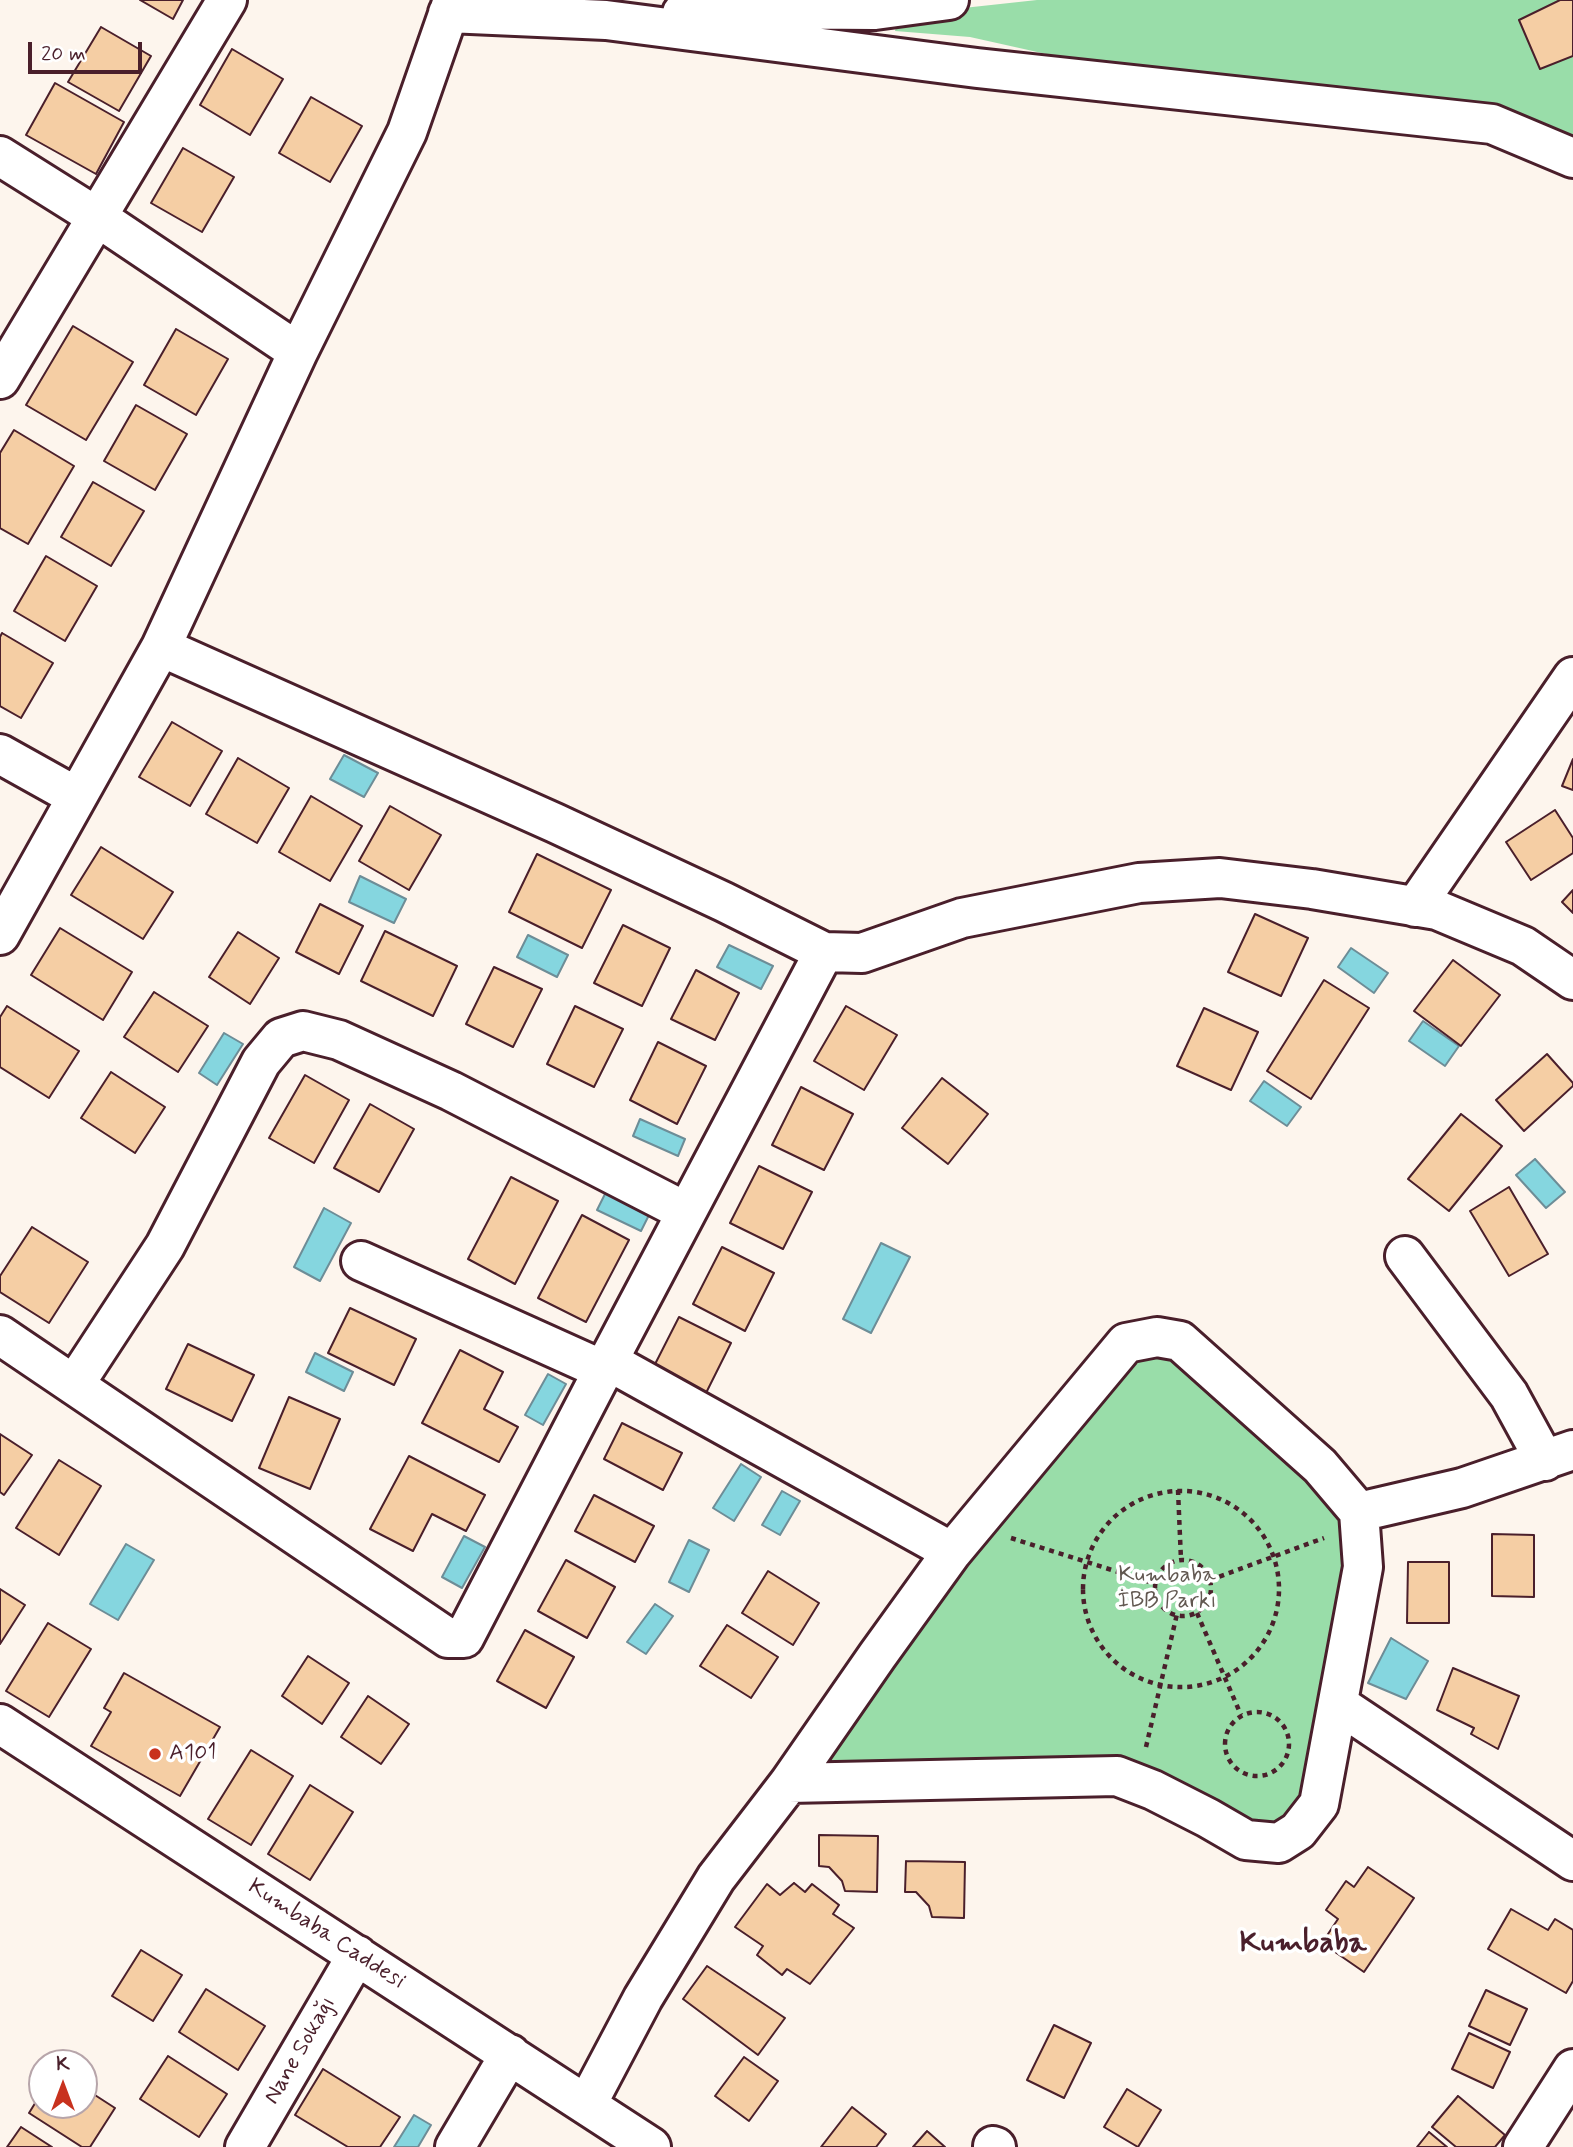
<!DOCTYPE html>
<html>
<head>
<meta charset="utf-8">
<style>
	body { margin:0 }
	#map { position:relative; width:1573px; height:2147px; overflow:hidden; background:#fdf5ed; font-family:Mynerve,sans-serif }
	canvas { display:block }
	.north { position:absolute; left:28px; top:2049px; width:70px; height:70px; box-sizing:border-box; background:#fff; border:2px solid #b7a5aa; border-radius:50%; rotate:0deg; font-size:19px; font-weight:700; line-height:28px; text-align:center; color:#4a1f2b }
	.north::after { content:''; display:block; margin:auto; width:24px; height:32px; background:#c8321e; clip-path:polygon(50% 0,100% 100%,50% 72%,0 100%) }
	.scale { position:absolute; left:28px; top:42px; width:114px; height:32px; box-sizing:border-box; border:4px solid #4a1f2b; border-top:0; padding-left:9px; font-size:21px; line-height:24px; white-space:nowrap; color:#4a1f2b; -webkit-text-stroke:5px #fff; paint-order:stroke }
</style>
</head>
<body>
<div id="map">
<canvas width="1573" height="2147"></canvas>
<div class="north">K</div>
<div class="scale">20 m</div>
</div>
<script>
const g = document.querySelector('canvas').getContext('2d');
g.lineJoin = 'round';
function fillPath(path, color) { g.fillStyle = color; g.fill(path, 'evenodd'); }
const toPath = rows => new Path2D(rows.map(r => 'M' + r).join(''));
function strokePath(path, color, width, dash) { g.strokeStyle = color; g.lineWidth = width; g.lineCap = dash ? 'butt' : 'round'; g.setLineDash(dash || []); g.stroke(path); }
function drawText(font, color, halo, rows, align = 'center') {
  g.font = font + ' Mynerve,sans-serif'; g.lineWidth = 7; g.setLineDash([]); g.textBaseline = 'middle'; g.strokeStyle = halo; g.fillStyle = color; for (const [text, x, y, turn = 0] of rows) {
    g.save(); g.translate(x, y); g.rotate((+turn || 0) * Math.PI / 180); g.textAlign = isNaN(turn) ? turn : align; if (halo) g.strokeText(text, 0, 0); g.fillText(text, 0, 0); g.restore();
  }
}
const green = toPath([
	[1037,0,1573,0,1573,159,1492,124,1239,97,970,37,895,31,899,15],
	[1157,1337,1359,1512,1319,1804,1279,1843,1117,1776,789,1783,952,1552]
]);
const water = toPath([
	[344,755,378,773,364,797,330,779,344,755],
	[360,876,406,899,394,923,349,902,360,876],
	[528,935,568,955,557,977,517,957,528,935],
	[729,945,773,966,761,989,717,967,729,945],
	[1351,948,1388,973,1374,993,1338,967,1351,948],
	[1423,1021,1459,1046,1445,1066,1409,1041,1423,1021],
	[224,1033,243,1044,217,1085,199,1073,224,1033],
	[1264,1081,1301,1107,1287,1126,1250,1101,1264,1081],
	[640,1119,685,1139,678,1156,633,1136,640,1119],
	[1535,1159,1565,1192,1546,1208,1516,1175,1535,1159],
	[607,1190,651,1211,641,1231,597,1210,607,1190],
	[324,1208,351,1223,320,1281,294,1267,324,1208],
	[881,1243,910,1257,871,1333,843,1319,881,1243],
	[315,1353,353,1372,344,1391,306,1372,315,1353],
	[548,1374,566,1384,543,1425,525,1415,548,1374],
	[741,1464,761,1477,734,1521,713,1508,741,1464],
	[782,1491,800,1501,780,1535,762,1525,782,1491],
	[464,1536,485,1547,462,1588,442,1577,464,1536],
	[689,1540,709,1550,689,1592,669,1582,689,1540],
	[126,1544,154,1560,118,1620,90,1604,126,1544],
	[655,1604,673,1616,646,1654,627,1642,655,1604],
	[1391,1638,1428,1661,1406,1699,1368,1683,1391,1638],
	[414,2115,431,2125,418,2147,394,2147,414,2115]
]);
const building = toPath([
	[140,0,183,0,173,19,140,0],
	[1560,0,1573,0,1573,56,1540,69,1519,20,1560,0],
	[101,27,151,56,119,111,68,82,101,27],
	[232,49,283,79,250,135,200,105,232,49],
	[55,83,124,122,96,174,26,135,55,83],
	[311,97,362,126,330,182,279,153,311,97],
	[183,148,234,177,202,232,151,203,183,148],
	[73,326,133,362,86,440,26,405,73,326],
	[176,329,228,359,196,415,144,385,176,329],
	[136,405,187,434,155,490,104,461,136,405],
	[14,430,74,466,28,544,0,528,0,453,14,430],
	[93,482,144,511,111,566,61,537,93,482],
	[46,556,97,586,65,641,14,611,46,556],
	[2,633,53,663,21,718,0,706,0,637,2,633],
	[172,722,222,751,190,806,139,777,172,722],
	[238,758,289,788,257,843,206,814,238,758],
	[1573,759,1573,790,1562,786,1573,759],
	[311,796,362,826,330,881,279,852,311,796],
	[390,806,441,835,409,890,359,861,390,806],
	[1555,810,1573,838,1573,853,1531,880,1506,842,1555,810],
	[101,847,173,892,143,939,71,895,101,847],
	[537,854,611,890,582,948,509,912,537,854],
	[1573,890,1573,913,1562,902,1573,890],
	[320,904,363,926,339,974,296,952,320,904],
	[1255,914,1308,938,1281,996,1228,972,1255,914],
	[623,925,670,948,642,1006,594,983,623,925],
	[60,928,132,972,103,1020,31,975,60,928],
	[385,931,457,966,433,1016,361,981,385,931],
	[238,932,279,958,250,1004,209,977,238,932],
	[1453,960,1500,995,1461,1046,1414,1011,1453,960],
	[494,967,542,989,513,1047,466,1024,494,967],
	[696,970,739,993,715,1040,671,1019,696,970],
	[1324,980,1369,1008,1311,1099,1267,1071,1324,980],
	[154,992,208,1026,178,1072,124,1037,154,992],
	[7,1006,79,1051,49,1098,0,1067,0,1017,7,1006],
	[575,1006,623,1029,594,1087,547,1064,575,1006],
	[846,1006,897,1035,864,1090,814,1061,846,1006],
	[1204,1008,1258,1032,1231,1090,1177,1066,1204,1008],
	[658,1042,706,1066,677,1124,630,1100,658,1042],
	[1547,1054,1573,1083,1573,1086,1524,1131,1496,1100,1547,1054],
	[111,1072,165,1107,135,1153,81,1118,111,1072],
	[305,1075,349,1100,314,1163,269,1138,305,1075],
	[942,1078,988,1114,948,1164,902,1128,942,1078],
	[801,1087,853,1114,824,1170,772,1145,801,1087],
	[370,1104,414,1129,379,1192,334,1168,370,1104],
	[1461,1114,1502,1146,1449,1211,1408,1179,1461,1114],
	[759,1166,812,1192,783,1249,730,1223,759,1166],
	[511,1177,558,1201,515,1284,468,1259,511,1177],
	[1509,1187,1548,1254,1509,1276,1470,1211,1509,1187],
	[582,1215,629,1240,586,1322,538,1298,582,1215],
	[32,1227,88,1262,49,1323,0,1292,0,1276,32,1227],
	[722,1247,774,1273,745,1331,693,1304,722,1247],
	[350,1308,416,1339,394,1385,328,1353,350,1308],
	[679,1317,731,1343,702,1401,650,1374,679,1317],
	[188,1344,254,1375,232,1421,166,1389,188,1344],
	[460,1350,503,1372,484,1409,518,1427,499,1462,422,1423,460,1350],
	[289,1397,340,1419,310,1489,259,1468,289,1397],
	[622,1423,682,1453,663,1490,604,1459,622,1423],
	[0,1434,32,1455,4,1495,0,1492,0,1434],
	[409,1456,485,1495,466,1531,432,1514,413,1551,370,1529,409,1456],
	[59,1460,101,1486,59,1555,16,1528,59,1460],
	[594,1495,654,1526,635,1562,575,1531,594,1495],
	[1492,1534,1534,1535,1534,1597,1492,1596,1492,1534],
	[566,1560,615,1587,587,1638,538,1611,566,1560],
	[1408,1562,1449,1562,1449,1623,1407,1623,1408,1562],
	[768,1571,819,1603,793,1645,742,1613,768,1571],
	[0,1589,25,1605,0,1644,0,1589],
	[48,1623,91,1649,49,1717,6,1691,48,1623],
	[727,1625,778,1657,751,1698,700,1666,727,1625],
	[525,1630,574,1657,546,1708,497,1681,525,1630],
	[308,1656,349,1683,322,1724,282,1696,308,1656],
	[1453,1668,1519,1696,1498,1749,1471,1734,1474,1728,1437,1710,1453,1668],
	[124,1673,220,1727,180,1796,91,1746,111,1712,104,1708,124,1673],
	[368,1696,409,1724,381,1764,341,1737,368,1696],
	[251,1750,293,1776,251,1845,208,1819,251,1750],
	[310,1785,353,1812,310,1880,268,1854,310,1785],
	[819,1835,878,1836,877,1892,845,1891,842,1881,829,1867,819,1866,819,1835],
	[906,1861,965,1862,964,1918,932,1917,929,1906,916,1892,905,1892,906,1861],
	[1368,1867,1414,1898,1364,1972,1322,1943,1338,1919,1326,1910,1346,1881,1354,1887,1368,1867],
	[794,1883,805,1892,812,1884,839,1905,833,1914,854,1928,810,1984,787,1969,782,1975,757,1955,763,1946,735,1927,767,1884,780,1895,794,1883],
	[1511,1909,1548,1930,1555,1919,1573,1930,1573,1981,1566,1993,1488,1949,1511,1909],
	[141,1950,182,1975,153,2021,112,1996,141,1950],
	[707,1966,785,2018,758,2055,683,1999,707,1966],
	[206,1989,265,2026,238,2070,179,2032,206,1989],
	[1486,1990,1527,2009,1510,2045,1469,2026,1486,1990],
	[1054,2025,1091,2043,1064,2098,1027,2080,1054,2025],
	[1469,2033,1510,2052,1493,2088,1452,2069,1469,2033],
	[168,2056,227,2094,199,2137,140,2099,168,2056],
	[744,2057,778,2081,749,2121,715,2096,744,2057],
	[323,2069,400,2117,380,2147,348,2147,295,2115,323,2069],
	[84,2088,115,2108,90,2147,82,2147,29,2113,42,2092,42,2105,84,2105,84,2088],
	[1127,2089,1161,2110,1138,2147,1104,2127,1127,2089],
	[1458,2096,1505,2135,1495,2147,1456,2147,1432,2127,1458,2096],
	[852,2107,886,2134,876,2147,821,2147,852,2107],
	[21,2127,52,2147,7,2147,21,2127],
	[927,2131,945,2147,913,2147,927,2131],
	[1429,2132,1447,2147,1417,2147,1429,2132]
]);
const path = toPath([
	[1178,1490,1181,1560],
	'1083 1589a98 98 0 1 1 196 0a98 98 0 1 1-196 0Z',
	[1011,1538,1156,1584],
	'1155 1588a28 28 0 1 1 56 0a28 28 0 1 1-56 0Z',
	[1210,1580,1324,1538],
	[1197,1613,1241,1715],
	'1225 1744a32 32 0 1 1 64 0a32 32 0 1 1-64 0Z',
	[1146,1747,1177,1614]
]);
const minor = toPath([
	[448,13,606,20,977,68,1492,124,1573,158],
	[682,13,742,9,875,10,949,0],
	[0,156,97,217,298,352,161,647,0,935],
	[298,352,407,132,453,0],
	[0,379,227,0],
	[161,647,555,823,724,902,824,952,862,953,962,918,1139,883,1220,878,1312,889,1437,910,1523,946,1573,980],
	[0,754,77,797],
	[1415,907,1573,677],
	[1405,1256,1509,1395,1545,1461],
	[361,1261,603,1370],
	[0,1335,448,1638,464,1638,608,1361,952,1552],
	[608,1361,824,952],
	[74,1385,165,1246,261,1062,281,1038,303,1031,339,1040,451,1091,686,1212],
	[1359,1512,1462,1488,1573,1450],
	[1338,1704,1573,1861],
	[0,1724,651,2147],
	[587,2104,643,1998,716,1878,789,1783,877,1656,952,1552,1126,1343,1157,1337,1180,1341,1320,1466,1359,1512,1363,1567,1319,1804,1298,1831,1279,1843,1246,1840,1208,1818,1153,1790,1117,1776,789,1783],
	[993,2146,996,2147],
	[245,2147,357,1955],
	[455,2147,510,2054],
	[1523,2147,1573,2069]
]);
const markers = [
	[155,1754,7,"#c8321e"]
];
const parkNames = [
	["Kumbaba",1167,1576],
	["İBB Parkı",1167,1602]
];
const poiNames = [
	["A101",169,1754]
];
const streetNames = [
	["Kumbaba Caddesi",326,1935,33],
	["Nane Sokağı",301,2051,-60]
];
const districtNames = [
	["Kumbaba",1303,1945]
];
fillPath(green, '#99dda9');
fillPath(water, '#85d6df');
strokePath(water, '#6d8d97', 2);
fillPath(building, '#f5cea4');
strokePath(building, '#4a1f2b', 2);
strokePath(minor, '#4a1f2b', 44);
strokePath(path, '#4a1f2b', 4.5, [5, 5]);
strokePath(minor, '#fff', 38);
for (const [x, y, r, color] of markers) { const dot = new Path2D(); dot.arc(x, y, r, 0, 2 * Math.PI); g.fillStyle = color; g.fill(dot); strokePath(dot, '#fff', 2.5); }
drawText('23px', '#625851', '#fff', parkNames);
drawText('23px', '#4a1f2b', '#fff', poiNames, 'left');
drawText('23px', '#4a1f2b', '#fff', streetNames);
drawText('bold 30px', '#4a1f2b', '#fff', districtNames);
</script>
</body>
</html>
